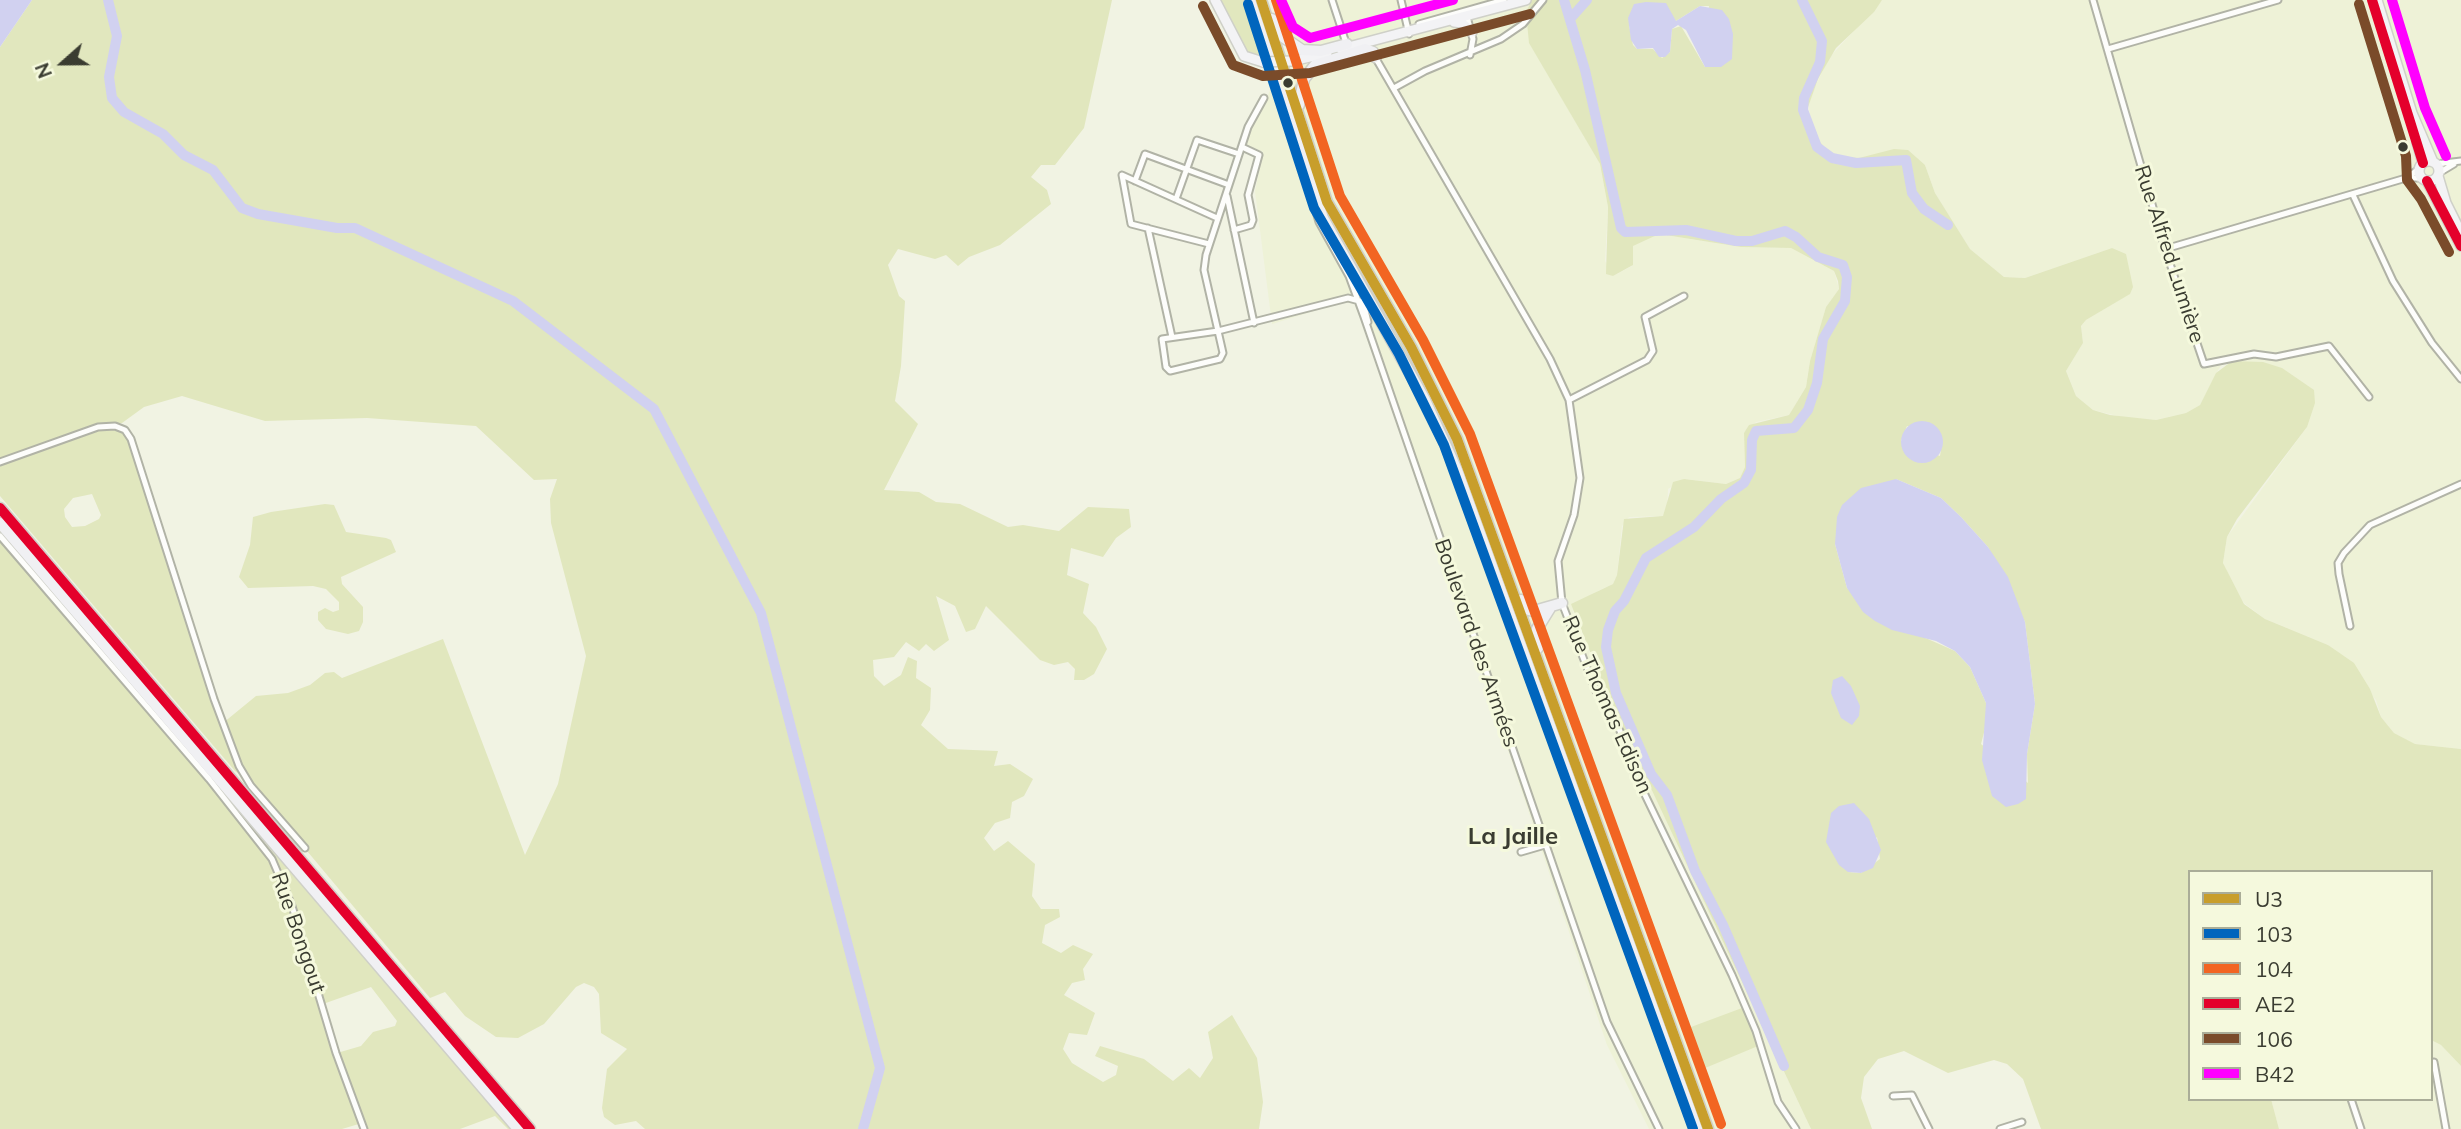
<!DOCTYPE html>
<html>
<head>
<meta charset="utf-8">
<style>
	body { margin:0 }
	#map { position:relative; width:2461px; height:1129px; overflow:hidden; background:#f1f3e3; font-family:Mulish,sans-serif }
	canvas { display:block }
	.legend { position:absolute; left:2188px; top:870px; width:245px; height:231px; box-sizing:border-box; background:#f5f9dd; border:2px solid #aaad98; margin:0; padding:9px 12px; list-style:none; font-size:21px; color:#3a3c31 }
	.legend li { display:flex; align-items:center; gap:14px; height:35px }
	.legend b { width:35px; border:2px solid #aaad98 }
	.north { position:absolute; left:28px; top:28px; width:70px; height:70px; -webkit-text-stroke:5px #f5f9dd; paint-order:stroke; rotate:249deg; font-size:19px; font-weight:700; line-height:28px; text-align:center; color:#3a3c31 }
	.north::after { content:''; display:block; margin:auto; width:24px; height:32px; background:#3a3c31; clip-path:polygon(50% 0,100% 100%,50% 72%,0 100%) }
</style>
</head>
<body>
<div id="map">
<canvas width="2461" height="1129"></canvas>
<ul class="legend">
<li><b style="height:9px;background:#c89e2b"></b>U3</li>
<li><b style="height:9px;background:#0065bd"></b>103</li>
<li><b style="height:9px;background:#f26522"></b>104</li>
<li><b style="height:9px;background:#e4002b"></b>AE2</li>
<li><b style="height:9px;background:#7a4b2a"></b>106</li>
<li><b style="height:9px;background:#f0f"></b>B42</li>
</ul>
<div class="north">N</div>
</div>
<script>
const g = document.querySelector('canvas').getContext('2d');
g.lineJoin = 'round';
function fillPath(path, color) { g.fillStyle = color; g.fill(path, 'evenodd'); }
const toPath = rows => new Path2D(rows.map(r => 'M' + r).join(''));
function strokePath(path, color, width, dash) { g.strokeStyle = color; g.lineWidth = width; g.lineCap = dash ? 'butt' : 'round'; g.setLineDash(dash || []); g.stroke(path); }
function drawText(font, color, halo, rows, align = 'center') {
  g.font = font + ' Mulish,sans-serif'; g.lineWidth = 6; g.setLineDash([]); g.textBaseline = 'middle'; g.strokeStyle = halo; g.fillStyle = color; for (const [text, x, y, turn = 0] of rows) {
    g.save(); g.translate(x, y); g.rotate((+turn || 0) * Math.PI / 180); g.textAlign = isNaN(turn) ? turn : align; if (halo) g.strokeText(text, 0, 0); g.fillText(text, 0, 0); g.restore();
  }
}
const built = toPath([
	[1274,0,1532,0,1526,12,1530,43,1600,164,1608,207,1605,261,1613,276,1632,266,1633,246,1637,242,1659,234,1741,247,1791,248,1834,271,1839,289,1826,307,1810,361,1806,387,1789,415,1756,422,1744,433,1745,467,1740,478,1726,484,1684,479,1668,489,1667,510,1663,516,1629,517,1622,526,1617,575,1613,584,1598,591,1573,612,1608,697,1811,1129,1649,1129,1607,1045,1356,298,1272,324,1255,191,1263,152,1245,144,1252,122,1263,106,1289,48],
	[1882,0,2461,0,2461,749,2414,744,2394,733,2381,717,2376,700,2328,645,2265,619,2244,603,2234,589,2223,563,2227,537,2307,427,2232,361,2221,365,2200,405,2186,413,2156,420,2126,418,2093,410,2076,396,2066,371,2083,343,2081,326,2086,320,2129,294,2112,248,2025,278,2004,277,1970,249,1935,193,1925,165,1843,157,1829,153,1822,146,1810,123,1809,99,1829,58],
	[2431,1040,2441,1045,2461,1066,2461,1129,2279,1129,2271,1099,2431,1099]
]);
const green = toPath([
	[32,0,1112,0,1084,128,1055,165,1041,165,1031,177,1047,190,1051,204,1000,245,969,257,958,266,946,255,935,259,898,249,888,265,899,296,905,301,901,366,895,401,918,424,884,490,919,492,936,502,960,504,1008,527,1023,525,1059,531,1088,507,1129,509,1131,527,1116,538,1103,557,1071,548,1067,575,1089,584,1083,613,1096,627,1107,649,1094,674,1084,680,1074,680,1075,669,1068,662,1054,665,1040,660,986,606,975,629,966,632,955,606,936,596,949,640,934,651,926,644,919,651,906,642,894,657,873,660,874,676,884,686,901,675,908,657,917,661,916,678,931,688,930,710,921,725,948,749,998,751,994,766,1010,764,1033,779,1024,796,1012,802,1010,818,995,823,984,838,994,851,1008,841,1035,864,1032,896,1041,909,1059,909,1060,917,1045,925,1042,943,1061,953,1073,945,1093,954,1083,969,1085,980,1072,983,1064,995,1095,1013,1087,1035,1069,1033,1063,1049,1072,1063,1103,1082,1116,1075,1118,1066,1095,1056,1100,1046,1144,1059,1173,1081,1189,1068,1200,1078,1213,1058,1208,1032,1232,1015,1257,1058,1263,1102,1259,1129,645,1129,636,1121,615,1125,604,1117,602,1108,607,1069,627,1049,601,1033,599,994,594,987,584,983,576,987,544,1024,518,1038,496,1037,465,1016,445,992,430,998,246,778,235,771,0,496,0,462,98,427,121,427,131,439,223,723,256,696,288,693,310,685,325,673,334,672,342,678,443,639,525,855,558,784,586,656,551,523,550,499,557,479,534,480,476,426,367,418,265,421,182,396,144,407,122,423,105,423,0,459,0,47],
	[92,494,101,515,99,519,85,526,72,527,65,517,64,509,73,498],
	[1220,0,1247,0,1267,59,1251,55,1245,50],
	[1255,0,1258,0,1313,169,1450,430,1705,1129,1701,1129,1448,436,1319,198],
	[1532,0,1882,0,1874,12,1836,48,1818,79,1807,110,1816,137,1829,153,1843,157,1859,158,1894,149,1908,150,1925,165,1935,193,1970,249,2004,277,2025,278,2112,248,2126,254,2133,287,2130,294,2086,320,2081,326,2083,343,2066,371,2076,396,2093,410,2110,415,2156,420,2186,413,2200,405,2216,373,2232,361,2263,362,2282,368,2314,390,2315,403,2307,427,2237,519,2227,537,2223,563,2244,604,2265,619,2328,645,2354,663,2370,689,2381,717,2394,733,2415,744,2461,749,2461,1066,2441,1045,2431,1040,2431,872,2190,872,2190,1099,2271,1099,2279,1129,2041,1129,2023,1079,2007,1064,1994,1060,1948,1073,1904,1051,1878,1059,1864,1077,1861,1098,1872,1129,1811,1129,1608,697,1571,604,1613,584,1617,575,1624,519,1663,516,1673,482,1684,479,1726,484,1740,478,1745,467,1744,433,1749,425,1789,415,1806,387,1810,361,1826,307,1839,289,1838,281,1834,271,1791,248,1741,247,1659,234,1633,246,1633,265,1613,276,1606,274,1608,207,1600,164,1529,43,1526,12],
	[1700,6,1709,6,1705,67,1681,26,1672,29,1670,52,1662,58,1653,49,1637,49,1633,45,1629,25,1670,16,1676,21],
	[1907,426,1942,443,1940,456,1901,441],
	[1896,479,1941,498,1961,517,1988,547,2025,622,2035,704,2027,754,2028,783,1981,744,1986,725,1986,703,1970,667,1955,651,1921,636,1847,588,1835,544],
	[1877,837,1880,859,1861,873,1848,872],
	[325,504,334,505,346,532,386,538,391,540,396,552,341,577,342,584,363,607,363,622,359,631,348,634,326,629,318,620,318,612,325,608,333,612,339,610,339,602,326,589,313,586,248,588,239,577,250,545,253,517,271,512],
	[0,536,210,779,211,775,514,1129,508,1129,495,1116,460,1129,364,1129,362,1123,342,1129,0,1129],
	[371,987,397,1021,395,1026,373,1032,361,1046,337,1053,323,1004],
	[1742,1008,1758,1046,1698,1071,1683,1030]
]);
const water = toPath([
	[0,0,32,0,0,47],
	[1646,2,1666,3,1676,21,1700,6,1722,10,1729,19,1733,34,1732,59,1721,67,1705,67,1686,30,1678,25,1672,29,1670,52,1665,57,1659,57,1653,48,1637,49,1631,40,1628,18,1634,4],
	'1901 442a21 21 0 1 1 42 0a21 21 0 1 1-42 0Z',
	[1896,479,1941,498,1961,517,1988,547,2008,577,2019,606,2025,622,2035,704,2027,754,2026,799,2018,804,2006,807,1992,796,1982,760,1986,703,1970,667,1955,651,1936,641,1892,630,1875,621,1863,612,1847,588,1835,544,1837,517,1842,505,1861,488],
	[1842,676,1851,686,1860,706,1859,716,1852,725,1841,718,1831,693,1833,680],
	[1854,803,1869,819,1881,850,1873,868,1861,873,1848,872,1839,865,1826,842,1831,813,1839,806]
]);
const river = toPath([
	[108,0,117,36,109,77,112,98,124,112,163,134,184,155,213,170,242,208,258,214,337,228,355,228,513,301,654,409,761,613,880,1068,863,1129],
	[1564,0,1585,70,1621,228,1625,232,1686,230,1736,241,1752,241,1785,231,1796,237,1818,257,1843,265,1847,277,1845,301,1823,339,1817,383,1808,410,1794,428,1756,431,1752,440,1751,470,1744,483,1721,499,1694,527,1646,558,1624,601,1615,611,1608,630,1606,647,1616,693,1651,774,1667,795,1695,871,1723,925,1784,1066],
	[1802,0,1822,41,1820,62,1804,98,1803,110,1817,147,1832,158,1856,163,1906,160,1912,193,1924,209,1948,225],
	[1570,19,1587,0]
]);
const minor = toPath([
	[1332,0,1346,43],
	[1401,0,1409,34],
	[2093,0,2165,249,2204,364,2254,354,2276,357,2329,346,2369,397],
	[1469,15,1467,17,1473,39,1470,55],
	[1419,24,1504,0],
	[2108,49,2278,0],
	[1375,57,1550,359,1569,400,1580,478,1574,515,1558,561,1562,603,1596,691,1620,731,1633,770,1732,975,1756,1031,1778,1102,1796,1129],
	[1394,88,1425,71,1501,39,1523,24,1543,0],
	[1264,98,1248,127,1206,255,1204,270,1218,331,1348,298,1363,302,1368,322],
	[2436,164,2461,161],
	[2439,173,2454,164],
	[2406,178,2419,169],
	[1135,181,1145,154,1229,185],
	[1307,182,1319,222,1349,276,1364,317,1607,1022,1659,1129],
	[2353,195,2393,281,2432,343,2461,379],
	[1227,196,1254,323],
	[1176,199,1197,140,1239,154],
	[1148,228,1172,337],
	[1234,230,1251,225,1253,220,1248,195,1259,155,1242,147],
	[1209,244,1131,224,1122,175,1217,218],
	[2165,249,2406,178,2422,178],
	[1218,331,1223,353,1220,359,1170,371,1166,367,1162,339,1218,331],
	[1569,400,1647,360,1653,351,1645,317,1684,296],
	[0,462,98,427,115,426,125,430,131,439,214,699,239,766,251,786,305,848],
	[0,536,209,779,272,859,292,906,336,1053,364,1129],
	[2350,626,2339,574,2338,563,2344,553,2370,525,2461,484],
	[1521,852,1545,845],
	[2434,1062,2446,1129],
	[1893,1096,1912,1095,1929,1129],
	[2351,1099,2361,1129],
	[2000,1129,2022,1122]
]);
const primary = toPath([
	[1215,0,1244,56,1263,62],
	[2377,0,2412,113,2433,162],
	[1454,22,1462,23,1472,32],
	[1341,49,1526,0],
	[1292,61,1327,53],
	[2417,142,2423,163],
	'2419 171a10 10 0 1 1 20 0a10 10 0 1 1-20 0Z',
	[2438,176,2446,203,2461,233],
	[2427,181,2461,246]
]);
const trunk = toPath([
	[1250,0,1323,218,1425,400,1457,470,1697,1129],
	[1261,0,1327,202,1411,347,1457,439,1708,1129],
	[1272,19,1283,37,1302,50,1321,51,1347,44],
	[1299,105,1304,79,1315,65,1365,49,1373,52,1375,57],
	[0,508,530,1129],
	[0,523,518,1129],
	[1521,600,1529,610,1534,611,1562,603],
	[1538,648,1537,629,1550,608]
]);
const primaryBridge = toPath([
	[1263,62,1292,61]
]);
const bus1 = toPath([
	[1261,0,1327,202,1411,347,1457,439,1708,1129]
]);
const bus2 = toPath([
	[1248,4,1314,208,1399,354,1444,445,1693,1129]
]);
const bus3 = toPath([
	[1276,0,1340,196,1423,340,1470,434,1721,1124]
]);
const bus4 = toPath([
	[2372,0,2423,163],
	[2427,181,2461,246],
	[0,508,530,1129]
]);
const bus5 = toPath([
	[2359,4,2406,156,2407,180,2421,199,2449,252],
	[1203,6,1233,65,1263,76,1310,73,1530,14]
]);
const bus6 = toPath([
	[1281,0,1293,27,1310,38,1453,0],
	[2392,0,2425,108,2446,156]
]);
const markers = [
	[1288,83,6,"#3a3c31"],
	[2403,147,6,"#3a3c31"]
];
const streetNames = [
	["Rue Alfred Lumière",2169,254,72],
	["Boulevard des Armées",1476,643,71],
	["Rue Thomas Edison",1607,705,66],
	["Rue Bongout",298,933,71]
];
const quarterNames = [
	["La Jaille",1513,837]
];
fillPath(built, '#eef2d7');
fillPath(green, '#e1e7be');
fillPath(water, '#d1d1f0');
strokePath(river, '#d1d1f0', 10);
strokePath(minor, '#b1b3a6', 9);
strokePath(primary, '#cfd0c8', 12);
strokePath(trunk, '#cfd0c8', 13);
strokePath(minor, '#fdfdfb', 5);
strokePath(primary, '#f3f3f5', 9);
strokePath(trunk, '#f0f0f3', 10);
strokePath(primaryBridge, '#cfd0c8', 12, []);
strokePath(primaryBridge, '#f3f3f5', 9);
strokePath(bus1, '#c89e2b', 10);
strokePath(bus2, '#0065bd', 10);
strokePath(bus3, '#f26522', 10);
strokePath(bus4, '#e4002b', 10);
strokePath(bus5, '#7a4b2a', 10);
strokePath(bus6, '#f0f', 10);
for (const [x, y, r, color] of markers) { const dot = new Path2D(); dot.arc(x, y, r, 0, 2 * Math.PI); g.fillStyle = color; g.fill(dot); strokePath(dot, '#f5f9dd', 2.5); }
drawText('21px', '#3a3c31', '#f5f9dd', streetNames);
drawText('bold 24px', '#3a3c31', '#f5f9dd', quarterNames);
</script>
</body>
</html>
